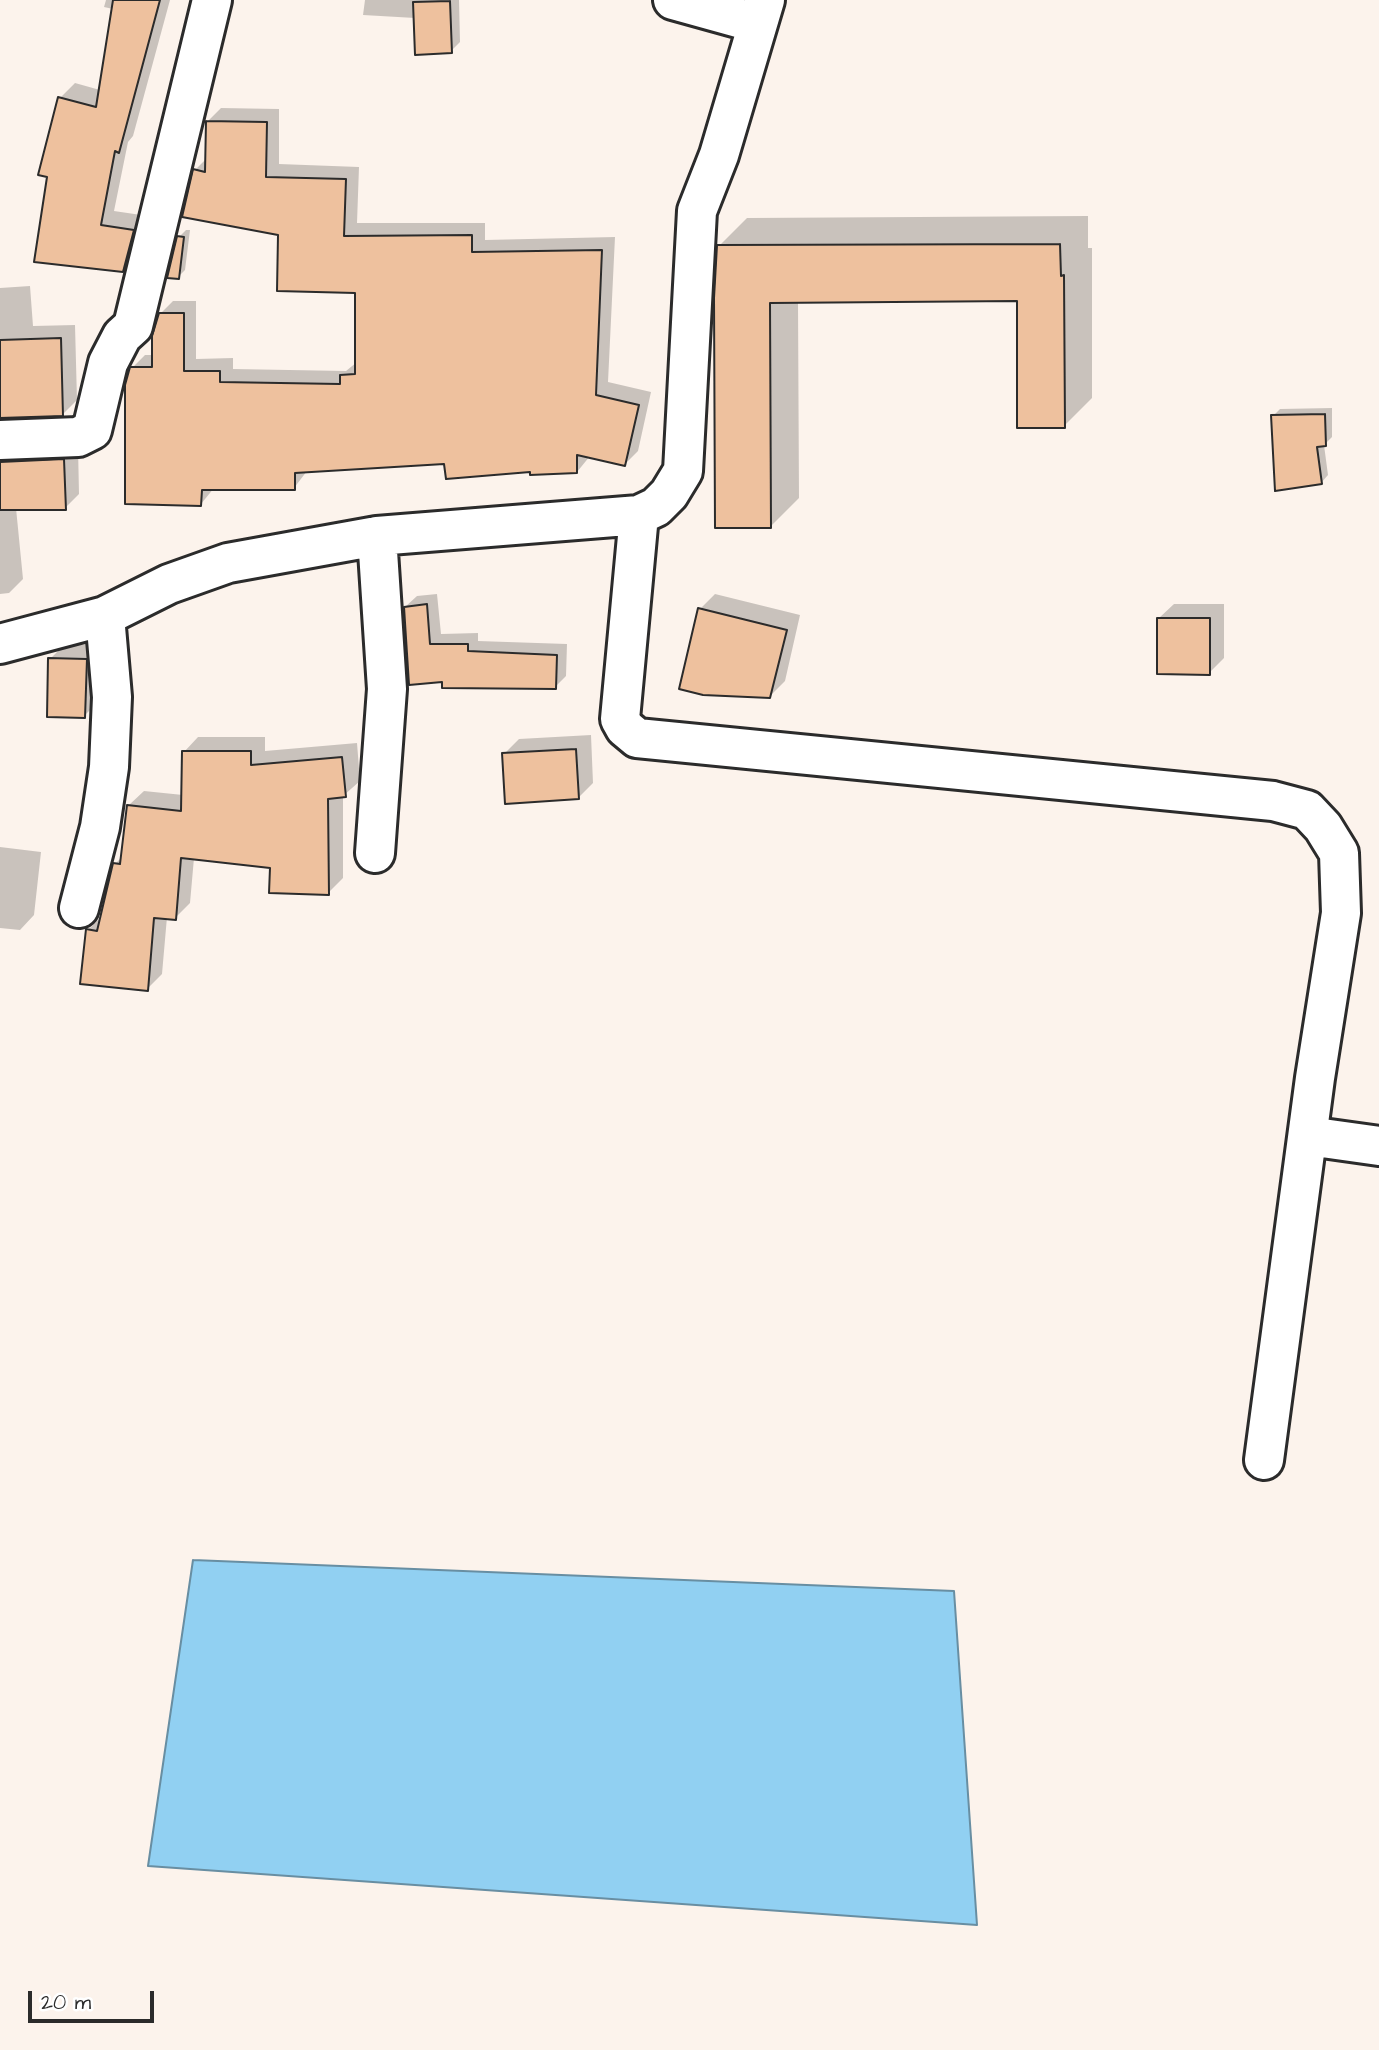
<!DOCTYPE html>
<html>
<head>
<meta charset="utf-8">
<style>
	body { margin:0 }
	#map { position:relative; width:1379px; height:2050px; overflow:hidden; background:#fcf3ec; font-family:"Architects Daughter",sans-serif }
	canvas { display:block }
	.scale { position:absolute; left:28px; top:1991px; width:126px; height:32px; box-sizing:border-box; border:4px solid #2b2b2b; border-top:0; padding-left:9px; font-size:21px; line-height:24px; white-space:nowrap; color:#2b2b2b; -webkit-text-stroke:5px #fff; paint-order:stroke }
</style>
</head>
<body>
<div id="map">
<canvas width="1379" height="2050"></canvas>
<div class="scale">20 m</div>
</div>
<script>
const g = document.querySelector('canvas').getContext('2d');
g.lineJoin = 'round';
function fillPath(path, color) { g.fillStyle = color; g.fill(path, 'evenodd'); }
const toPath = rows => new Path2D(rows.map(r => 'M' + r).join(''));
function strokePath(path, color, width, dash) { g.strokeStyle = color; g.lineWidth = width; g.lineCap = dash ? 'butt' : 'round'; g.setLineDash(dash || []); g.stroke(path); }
const water = toPath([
	[193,1560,954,1591,977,1925,148,1866,193,1560]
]);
const shadow = toPath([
	[106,0,170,0,133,136,128,142,114,211,148,216,138,256,123,271,49,175,40,174,60,98,75,83,100,90,113,9,104,7],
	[365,0,459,0,460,42,451,51,415,18,363,15],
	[221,108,279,109,279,164,359,167,357,223,485,223,485,240,615,237,608,382,651,392,638,451,625,464,590,456,577,472,446,462,307,471,294,488,214,488,201,504,132,368,145,355,153,355,160,314,173,301,196,301,196,359,233,358,233,369,346,371,357,362,356,292,195,170,207,158,208,121],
	[1088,216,1088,248,1092,248,1092,398,1064,426,1019,299,798,301,799,498,771,526,719,246,747,218],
	[186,230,190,230,185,270,178,277,179,237],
	[30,286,33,326,75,325,77,400,63,414,0,416,0,288],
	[1332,408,1332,437,1324,445,1328,475,1321,483,1273,416,1280,409],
	[0,442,78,446,79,494,65,508,16,508,23,579,9,593,0,594],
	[437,594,441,634,478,633,478,641,567,644,566,676,555,687,444,680,405,607,417,596],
	[715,594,800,615,785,681,770,696,700,609],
	[1174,604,1224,604,1224,658,1209,673,1159,618],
	[65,644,101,645,99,701,84,716,50,659],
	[591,735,593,783,579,797,504,754,519,739],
	[198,737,265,737,265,751,357,743,360,781,343,796,343,878,328,893,272,866,194,858,190,903,175,918,167,917,162,974,147,989,88,930,102,916,115,864,123,856,129,805,144,791,183,795,184,752],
	[0,847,41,852,34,915,20,930,0,928]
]);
const building = toPath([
	[113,0,160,0,119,153,115,151,101,225,134,230,123,272,34,262,47,177,38,175,58,97,96,107,113,0],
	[450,1,452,53,415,55,413,2,450,1],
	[206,121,267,122,266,177,346,179,344,236,472,235,472,252,602,250,596,395,639,405,625,466,577,455,577,473,530,475,530,472,446,479,444,464,295,473,295,490,202,490,201,506,125,504,125,385,130,367,152,367,152,336,159,313,184,313,184,371,220,371,220,382,340,384,340,375,355,374,355,293,277,291,278,235,182,217,193,169,205,172,206,121],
	[177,236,184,237,179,279,167,278,177,236],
	[1060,244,1061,276,1064,275,1065,428,1017,428,1017,301,770,303,771,528,715,528,714,298,717,245,1060,244],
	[61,338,63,416,0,418,0,340,61,338],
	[1325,414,1326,446,1317,447,1322,484,1275,491,1271,415,1325,414],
	[64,459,66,510,0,510,0,462,64,459],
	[427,604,430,644,468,644,468,651,557,655,556,689,442,688,442,682,409,685,404,607,427,604],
	[698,608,787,630,770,698,703,695,679,689,698,608],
	[1157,618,1210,618,1210,675,1157,674,1157,618],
	[48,658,87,659,85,718,47,717,48,658],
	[576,749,579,799,505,804,502,753,576,749],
	[182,751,251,751,251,765,342,757,346,797,328,799,329,895,269,893,270,868,181,858,176,920,154,918,148,991,80,984,86,929,97,931,113,863,120,864,127,805,181,811,182,751]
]);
const minor = toPath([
	[673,0,756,23],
	[0,440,78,437,92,430,108,363,122,336,133,326,212,0],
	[639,515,620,719,625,728,637,738,1273,801,1307,810,1323,827,1339,853,1341,913,1315,1078,1264,1460],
	[0,644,105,616,169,584,228,563,377,536,639,515,656,507,669,494,683,471,697,211,719,155,765,0],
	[375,853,387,689,377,536],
	[79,908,100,827,109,767,112,697,105,616],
	[1308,1136,1379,1146]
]);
fillPath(water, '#91d0f2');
strokePath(water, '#688ea2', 2);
fillPath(shadow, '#0003');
fillPath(building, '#eec19e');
strokePath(building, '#2b2b2b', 2);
strokePath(minor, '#2b2b2b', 44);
strokePath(minor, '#fff', 38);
</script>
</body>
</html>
